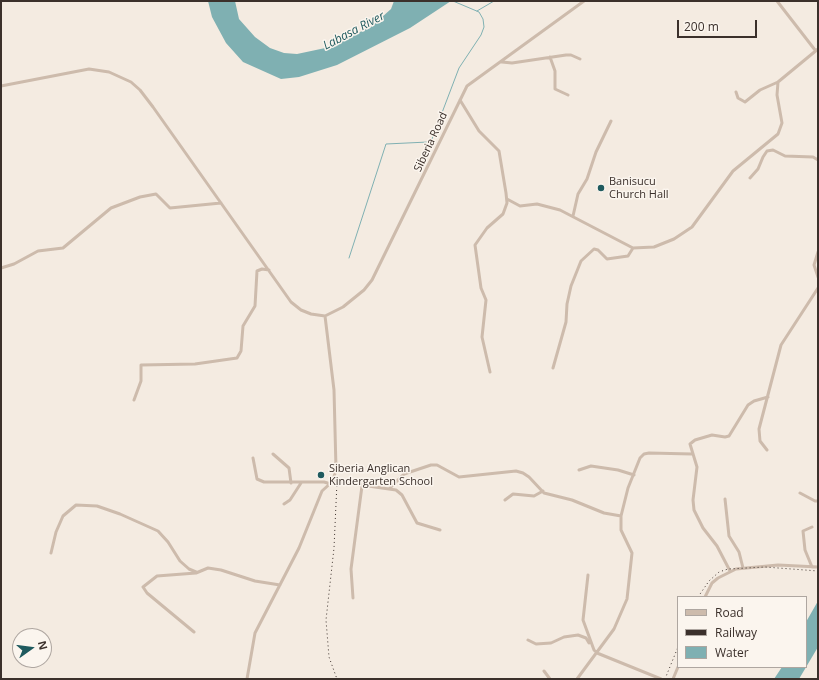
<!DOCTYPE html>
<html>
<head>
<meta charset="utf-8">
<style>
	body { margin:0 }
	#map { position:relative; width:819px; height:680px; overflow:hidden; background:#f4ebe1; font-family:"Open Sans",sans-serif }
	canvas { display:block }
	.frame { position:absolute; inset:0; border:2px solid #3b302b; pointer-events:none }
	.legend { position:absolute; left:677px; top:596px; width:130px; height:72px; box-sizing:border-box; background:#fbf5ee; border:1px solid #aea6a0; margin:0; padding:5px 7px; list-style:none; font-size:12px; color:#3b302b }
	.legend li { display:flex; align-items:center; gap:8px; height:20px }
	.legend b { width:20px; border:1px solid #aea6a0 }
	.north { position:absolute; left:12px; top:628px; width:40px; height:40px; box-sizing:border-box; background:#fbf5ee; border:1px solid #aea6a0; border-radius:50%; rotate:76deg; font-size:11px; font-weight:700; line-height:16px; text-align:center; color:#3b302b }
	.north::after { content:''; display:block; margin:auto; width:14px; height:18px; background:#1f5a5e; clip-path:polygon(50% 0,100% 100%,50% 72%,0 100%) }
	.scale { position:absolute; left:677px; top:20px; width:80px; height:18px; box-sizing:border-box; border:2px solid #3b302b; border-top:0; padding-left:5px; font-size:12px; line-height:14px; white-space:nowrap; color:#3b302b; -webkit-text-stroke:3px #fbf5ee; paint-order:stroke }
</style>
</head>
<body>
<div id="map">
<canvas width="819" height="680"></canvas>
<div class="frame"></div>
<ul class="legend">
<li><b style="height:5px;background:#cdbbac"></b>Road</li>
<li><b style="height:5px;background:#3b302b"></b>Railway</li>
<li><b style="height:11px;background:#7fb0b2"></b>Water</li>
</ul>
<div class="north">N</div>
<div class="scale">200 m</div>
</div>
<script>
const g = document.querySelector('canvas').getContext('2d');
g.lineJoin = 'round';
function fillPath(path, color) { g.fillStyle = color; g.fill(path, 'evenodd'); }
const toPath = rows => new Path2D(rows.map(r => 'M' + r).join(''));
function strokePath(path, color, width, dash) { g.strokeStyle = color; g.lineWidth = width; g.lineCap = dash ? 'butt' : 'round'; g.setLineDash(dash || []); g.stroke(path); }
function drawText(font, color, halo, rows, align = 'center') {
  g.font = font + ' "Open Sans",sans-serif'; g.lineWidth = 3; g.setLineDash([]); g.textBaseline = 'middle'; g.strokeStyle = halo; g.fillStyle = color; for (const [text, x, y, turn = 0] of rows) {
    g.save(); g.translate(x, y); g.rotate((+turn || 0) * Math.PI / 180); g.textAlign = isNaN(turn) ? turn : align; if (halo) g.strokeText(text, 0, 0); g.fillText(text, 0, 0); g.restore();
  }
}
const water = toPath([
	[208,1,235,1,239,19,255,37,270,48,284,53,297,54,330,47,372,26,391,9,394,1,451,1,410,28,337,65,299,77,281,79,243,62,226,43,212,17],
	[818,601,818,647,799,679,774,679,782,667,806,667,806,622]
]);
const stream = toPath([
	[477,11,494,1],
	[349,258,386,144,428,142,432,139,459,68,481,35,484,27,483,19,479,12,453,1]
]);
const street = toPath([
	[777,1,815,50],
	[550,57,555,71,555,89,568,95],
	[502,62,512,63,566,55,571,55,580,59],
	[1,86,89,69,109,72,131,82,140,90,153,107,291,302,301,310,311,314,325,316,343,307,364,290,372,280,467,86,584,1],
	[736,92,738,98,745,102,760,90,778,82],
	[460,100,479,131,499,151,506,193,507,203,503,214,487,228,475,245,481,288,486,300,482,337,490,372],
	[750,178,758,169,763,157,767,151,773,150,785,156,813,157,818,160],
	[507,199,520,206,537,204,560,210,633,248,654,247,674,239,692,227,733,171,778,134,782,123,777,95,778,82,818,49],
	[573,216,578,194,587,179,596,152,611,121],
	[818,252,814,265,818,277],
	[1,268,14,264,38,251,63,248,111,208,140,197,156,194,170,208,221,203],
	[553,368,566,322,567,304,571,286,581,261,594,249,598,250,607,259,628,256,633,248],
	[134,400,141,381,141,365,195,364,237,358,241,351,243,326,255,306,257,271,262,269,269,270],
	[767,450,760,441,759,429,781,345,818,288],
	[273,454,289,468,291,483],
	[253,458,257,479,264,482,324,482,331,484],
	[579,470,591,466,618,470,634,475],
	[333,481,396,490,402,495,417,523,440,530],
	[390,488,404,474,431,465,437,465,459,477,516,471,523,473,529,477,544,493,572,500,604,513,621,516],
	[800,493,815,501,818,501],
	[725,499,729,536,739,552,743,568],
	[505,500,513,494,534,496,543,491],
	[284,504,290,500,301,483],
	[51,553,56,532,63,516,76,505,97,506,120,514,158,531,168,542,180,561,189,569,196,572],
	[812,567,805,550,803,531,812,527],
	[730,571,717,546,703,528,694,510,693,500,697,467,690,444,695,440,712,435,725,437,729,436,748,405,754,401,768,397],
	[588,575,583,620,594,650,597,653,661,679],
	[705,597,712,583,718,578,736,569,778,565,818,567],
	[353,598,351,569,362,486],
	[194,632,147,593,143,587,157,576,196,573,208,568,221,570,255,581,280,585],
	[528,640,536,644,551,643,564,637,578,635,586,638,589,643],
	[544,671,550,679],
	[247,679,255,633,299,548,322,491,333,481,336,469,334,390,325,316],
	[577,679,614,629,627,599,632,553,621,530,621,516,628,488,640,458,644,454,649,453,692,454],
	[673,679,678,667]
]);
const rail = toPath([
	[337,482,334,548,326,620,329,657,337,679],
	[698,597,709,581,719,572,728,569,765,567,818,571],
	[665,679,678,647]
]);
const markers = [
	[601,188,4,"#1f5a5e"],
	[321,475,4,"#1f5a5e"]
];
const streetNames = [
	["Siberia Road",431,142,-65]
];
const poiNames = [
	["Banisucu",609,182],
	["Church Hall",609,195],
	["Siberia Anglican",329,469],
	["Kindergarten School",329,482]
];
const waterNames = [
	["Labasa River",354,31,-28]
];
fillPath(water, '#7fb0b2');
strokePath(stream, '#7fb0b2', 1);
strokePath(street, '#cdbbac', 3);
strokePath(rail, '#3b302b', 1, [1, 3]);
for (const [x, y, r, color] of markers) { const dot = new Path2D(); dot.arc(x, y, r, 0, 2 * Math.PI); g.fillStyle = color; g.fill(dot); strokePath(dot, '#fbf5ee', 1.5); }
drawText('11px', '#3b302b', '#fbf5ee', streetNames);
drawText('11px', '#3b302b', '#fbf5ee', poiNames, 'left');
drawText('italic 12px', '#1f5a5e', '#fbf5ee', waterNames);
</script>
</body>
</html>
